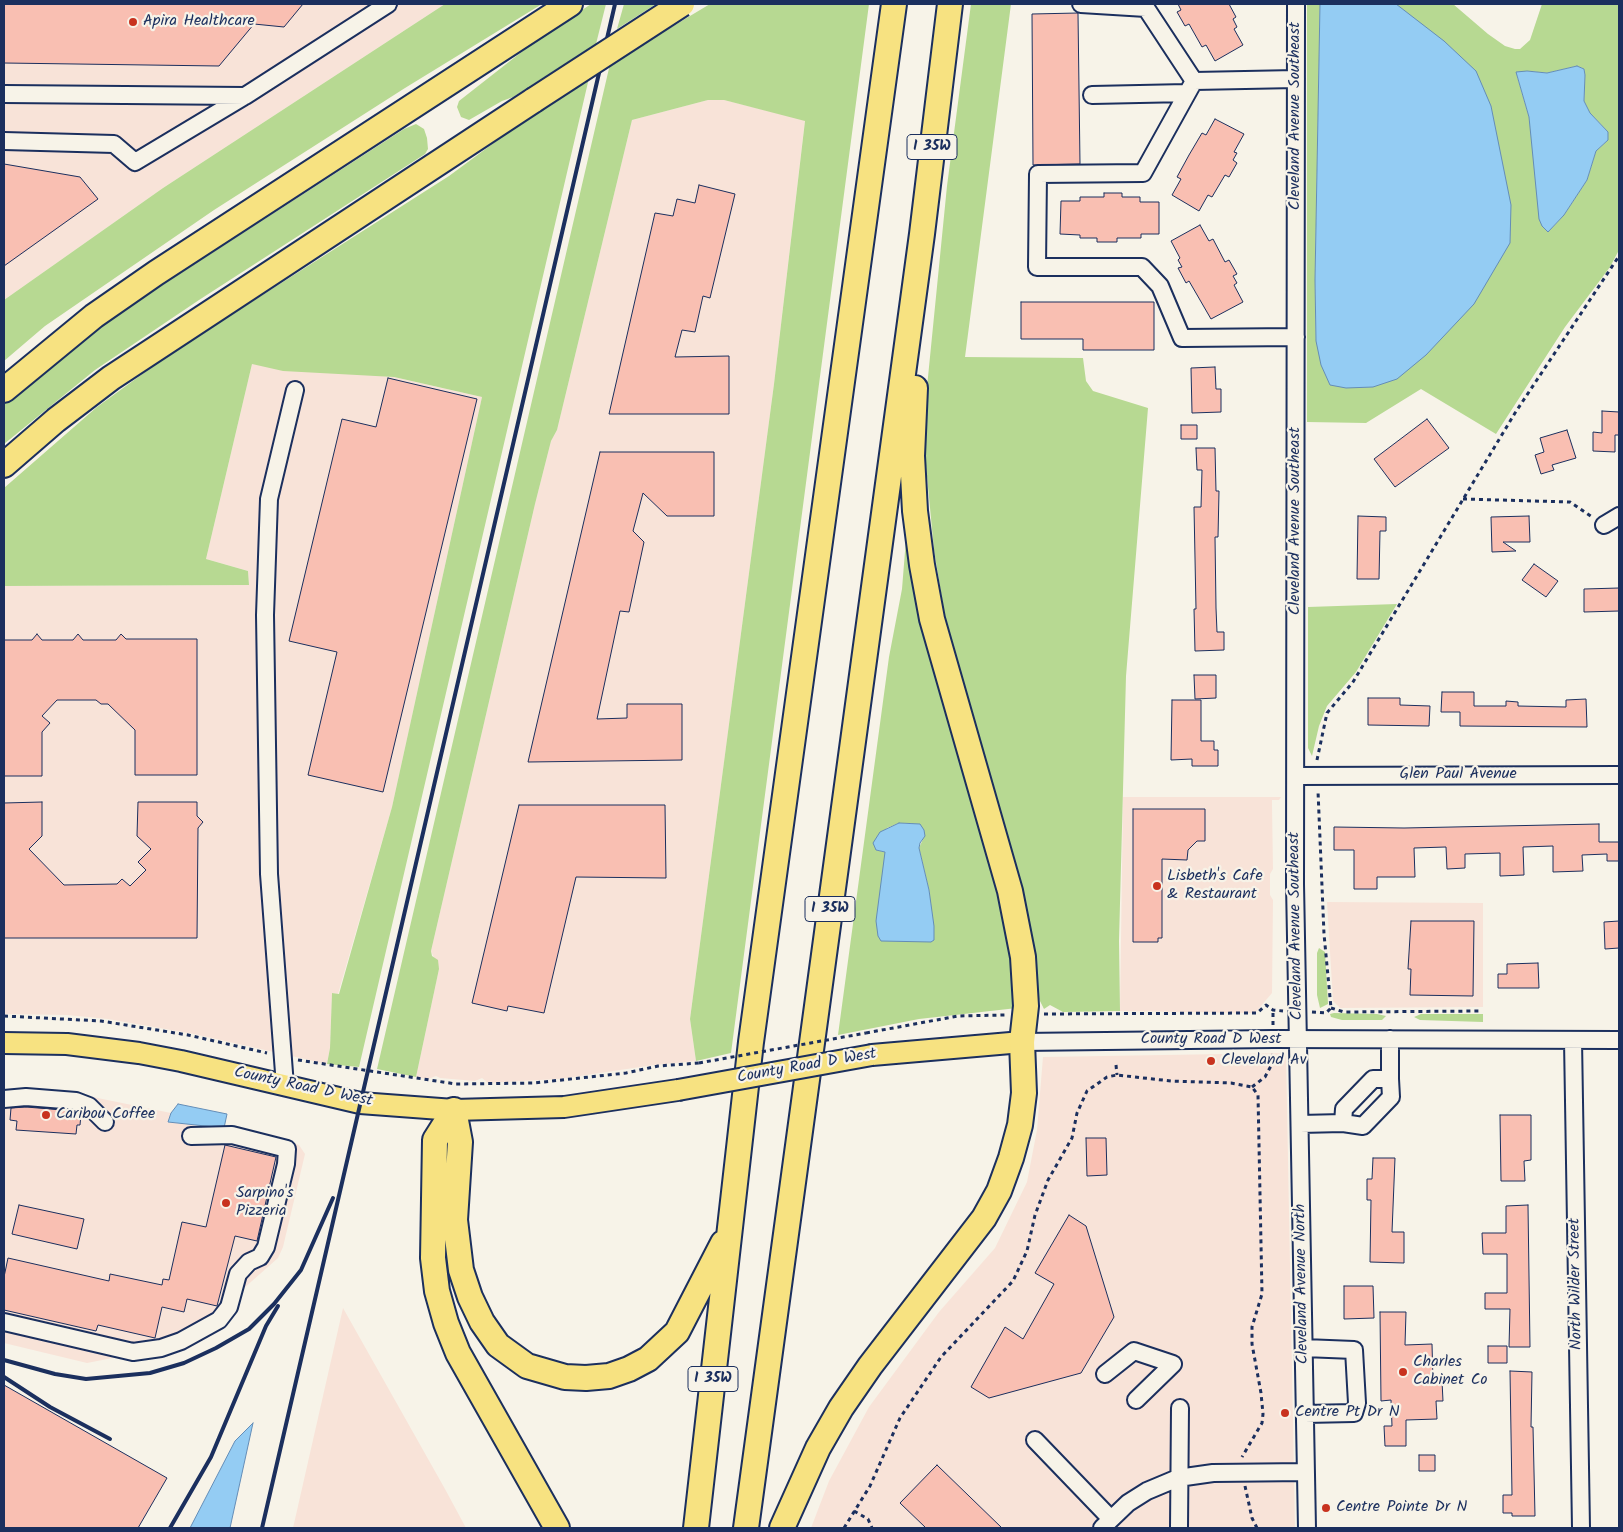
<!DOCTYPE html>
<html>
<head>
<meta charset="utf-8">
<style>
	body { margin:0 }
	#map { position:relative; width:1623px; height:1532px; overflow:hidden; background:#f7f3e8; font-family:Kalam,sans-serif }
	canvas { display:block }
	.frame { position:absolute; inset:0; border:5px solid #1b2f5e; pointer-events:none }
</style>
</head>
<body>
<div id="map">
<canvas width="1623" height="1532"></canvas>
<div class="frame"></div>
</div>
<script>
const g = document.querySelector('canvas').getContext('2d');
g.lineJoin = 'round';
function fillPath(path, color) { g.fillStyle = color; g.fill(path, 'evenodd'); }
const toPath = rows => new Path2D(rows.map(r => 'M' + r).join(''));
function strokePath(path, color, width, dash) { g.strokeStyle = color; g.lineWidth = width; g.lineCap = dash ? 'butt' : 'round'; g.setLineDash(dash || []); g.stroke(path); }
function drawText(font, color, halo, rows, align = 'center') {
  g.font = font + ' Kalam,sans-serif'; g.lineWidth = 4.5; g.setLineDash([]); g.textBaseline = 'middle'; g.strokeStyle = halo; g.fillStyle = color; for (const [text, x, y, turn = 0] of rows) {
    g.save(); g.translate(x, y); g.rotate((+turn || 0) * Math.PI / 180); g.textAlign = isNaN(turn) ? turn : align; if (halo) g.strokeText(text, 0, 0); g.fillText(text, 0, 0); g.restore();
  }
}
const built = toPath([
	[4,4,445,4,163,188,4,300],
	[708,100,724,100,805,120,774,384,690,1019,696,1061,654,1065,559,1079,520,1081,488,1083,482,1078,475,1081,440,1078,436,1076,428,1079,416,1077,439,969,431,951,535,504,551,441,557,430,632,120],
	[252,364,394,377,482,397,392,807,338,994,332,993,330,1048,327,1064,194,1034,108,1019,67,1015,4,1014,4,586,249,585,248,571,206,559],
	[1123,797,1281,797,1279,800,1272,800,1272,806,1273,869,1270,874,1270,895,1273,900,1272,993,1255,1013,1120,1011],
	[1327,902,1483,903,1483,1007,1340,1008,1333,1001],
	[1286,1053,1295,1528,811,1528,829,1481,869,1407,939,1312,995,1248,1027,1182,1037,1130,1043,1057],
	[4,1092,83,1095,171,1113,168,1122,273,1135,299,1145,305,1154,283,1247,278,1258,243,1289,234,1316,199,1341,87,1363,4,1343],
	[343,1308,445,1489,466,1528,293,1528]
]);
const green = toPath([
	[445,4,542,4,405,88,214,210,45,326,4,361,4,300,163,188],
	[591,4,606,4,596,44,513,97,502,101,469,120,461,117,457,107,459,101,533,43],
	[624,4,656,4,617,29],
	[710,4,869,4,731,1053,696,1061,690,1019,774,384,805,121,724,100,708,100,632,120,557,430,551,441,535,504,431,951,432,956,438,960,439,969,416,1077,377,1069,610,64],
	[971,4,1011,4,965,357,1083,358,1086,381,1093,391,1148,408,1126,676,1119,941,1120,1011,1063,1012,1050,1005,1044,1009,1037,995,1029,917,959,673,945,617,934,550,925,455,926,397,947,186],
	[1307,4,1320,4,1315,280,1316,341,1408,14,1396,4,1453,4,1488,34,1505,46,1515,49,1520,49,1530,40,1542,4,1619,4,1619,250,1610,267,1565,327,1496,434,1421,389,1366,423,1307,422],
	[1577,66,1584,69,1585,75,1584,101,1590,113,1608,132,1608,140,1596,151,1587,180,1564,215,1548,232,1529,117,1517,76,1527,71,1547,73],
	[589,78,359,1067,327,1064,330,1048,332,993,339,994,392,807,482,397,394,377,283,371,252,364,206,559,248,571,249,585,4,586,4,488,97,407,170,354,449,176,529,117],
	[416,124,424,129,427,138,428,149,425,154,199,300,95,370,4,444,4,404,91,331,404,129],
	[908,514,1008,924,1017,1008,919,1019,838,1035,889,657,902,589],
	[899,823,911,823,923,839,919,848,929,890,934,940,885,856,885,852,876,850,887,828],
	[1397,604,1356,672,1327,706,1319,726,1312,756,1308,748,1308,607],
	[1319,948,1325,952,1328,1004,1320,1008,1317,995,1317,953],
	[1334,1013,1377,1014,1386,1016,1382,1020,1342,1020,1331,1017,1330,1014],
	[1421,1014,1483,1014,1483,1022,1420,1020,1414,1017]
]);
const water = toPath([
	[1320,4,1396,4,1444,41,1476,71,1491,106,1511,205,1510,243,1474,304,1426,355,1397,379,1373,387,1346,388,1330,385,1321,365,1316,341,1315,280,1320,4],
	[1577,66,1584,69,1585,75,1584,101,1590,113,1608,132,1608,140,1596,151,1587,180,1564,215,1548,232,1542,226,1539,219,1529,117,1516,72,1527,71,1547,73,1577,66],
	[899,823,920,824,924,830,925,836,920,843,919,848,929,890,934,926,934,940,931,942,881,941,878,936,876,921,885,852,876,850,873,843,880,832,899,823],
	[178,1104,227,1114,224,1128,168,1122,171,1113,178,1104],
	[253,1423,230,1528,190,1528,235,1441,253,1423]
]);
const building = toPath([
	[4,4,303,4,284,27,254,24,219,66,4,63,4,4],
	[1178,4,1229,4,1236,17,1233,19,1237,27,1234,29,1243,45,1215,61,1206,45,1202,47,1189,24,1185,26,1177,12,1181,10,1178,4],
	[1078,13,1080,164,1033,165,1032,14,1078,13],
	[1215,119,1244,134,1234,152,1237,153,1233,160,1237,163,1229,177,1225,175,1212,197,1208,195,1199,211,1172,195,1181,179,1177,177,1189,155,1202,133,1206,135,1215,119],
	[4,164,80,177,98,199,4,266,4,164],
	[699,185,735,194,710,298,703,296,695,332,682,330,675,357,729,356,729,414,609,414,655,213,673,216,677,199,695,203,699,185],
	[1104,193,1122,193,1122,197,1140,197,1140,202,1159,202,1159,234,1141,234,1141,238,1117,238,1117,242,1097,242,1097,238,1080,238,1080,235,1060,234,1061,201,1080,201,1080,197,1104,197,1104,193],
	[1200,225,1209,241,1213,239,1225,262,1229,260,1237,274,1233,276,1237,283,1234,285,1243,302,1211,319,1189,281,1186,283,1178,268,1182,267,1178,260,1180,258,1171,241,1200,225],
	[1021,302,1154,302,1154,350,1083,350,1083,339,1021,339,1021,302],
	[1215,367,1216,389,1221,389,1221,412,1192,413,1191,368,1215,367],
	[388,378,477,399,383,792,308,775,337,652,289,641,342,419,376,427,388,378],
	[1602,411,1619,412,1619,435,1615,435,1615,452,1593,451,1593,432,1602,433,1602,411],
	[1427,419,1449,448,1395,487,1374,459,1427,419],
	[1181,425,1197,425,1197,439,1181,439,1181,425],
	[1567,430,1576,458,1552,465,1554,470,1541,474,1535,455,1544,452,1540,438,1567,430],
	[1196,448,1215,448,1216,491,1219,491,1218,537,1215,537,1216,608,1217,632,1224,632,1224,650,1195,651,1194,609,1196,609,1194,507,1201,507,1202,470,1197,470,1196,448],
	[600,452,714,452,714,516,667,516,643,493,633,531,644,542,629,612,620,611,597,719,627,718,627,704,682,704,682,760,528,762,600,452],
	[1358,516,1386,517,1386,531,1380,531,1379,579,1357,579,1358,516],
	[1529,516,1530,542,1503,542,1516,551,1492,552,1491,517,1529,516],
	[1534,564,1558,581,1546,597,1522,580,1534,564],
	[1619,588,1619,611,1584,612,1584,589,1619,588],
	[37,634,42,640,73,640,78,634,83,640,116,640,121,634,126,639,197,639,197,775,135,775,135,730,108,704,101,704,96,700,57,700,42,716,50,723,42,732,42,776,4,776,4,640,32,640,37,634],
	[1194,675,1216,675,1216,698,1195,699,1194,675],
	[1442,692,1474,692,1474,706,1506,706,1506,701,1518,702,1518,706,1566,707,1566,700,1586,699,1587,727,1460,726,1460,712,1441,712,1442,692],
	[1368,698,1400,698,1400,705,1430,706,1429,726,1368,725,1368,698],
	[1172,700,1201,700,1201,741,1214,741,1214,750,1218,750,1218,766,1192,766,1192,759,1171,760,1172,700],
	[42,802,42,836,29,849,64,885,117,884,122,879,130,886,146,870,138,862,151,849,137,836,138,802,197,802,197,816,203,822,198,828,197,938,4,938,4,803,42,802],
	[519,805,665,805,666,878,576,877,544,1013,508,1006,507,1011,472,1003,519,805],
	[1133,809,1205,809,1205,841,1197,841,1188,850,1187,860,1162,859,1162,938,1158,938,1158,942,1133,942,1133,809],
	[1599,824,1599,842,1619,842,1619,861,1607,861,1607,854,1582,855,1583,871,1553,872,1553,846,1523,847,1524,875,1500,876,1500,853,1465,854,1465,868,1447,869,1446,847,1414,848,1415,877,1377,877,1377,889,1354,889,1354,850,1334,850,1334,827,1404,828,1599,824],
	[1411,921,1474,921,1473,996,1410,995,1411,969,1408,969,1411,921],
	[1619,921,1619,948,1605,949,1604,922,1619,921],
	[1538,963,1539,988,1498,988,1498,974,1507,974,1507,964,1538,963],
	[26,1107,74,1111,81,1114,80,1125,77,1125,76,1134,16,1130,17,1121,10,1120,11,1108,26,1107],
	[1500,1115,1531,1115,1531,1160,1524,1161,1525,1181,1501,1181,1500,1115],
	[1086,1138,1106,1138,1107,1175,1087,1176,1086,1138],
	[225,1145,276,1157,257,1241,235,1236,217,1306,187,1299,184,1312,162,1307,155,1338,98,1325,96,1331,4,1310,4,1277,8,1258,109,1281,110,1274,162,1285,163,1279,169,1280,182,1222,206,1227,225,1145],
	[1373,1158,1395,1158,1392,1232,1404,1232,1404,1263,1370,1262,1371,1200,1367,1200,1367,1179,1372,1179,1373,1158],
	[19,1205,84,1219,77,1249,12,1234,19,1205],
	[1528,1205,1530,1347,1509,1347,1510,1309,1485,1309,1485,1293,1507,1293,1507,1254,1483,1254,1482,1233,1506,1233,1506,1206,1528,1205],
	[1069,1215,1086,1226,1114,1317,1081,1373,989,1398,971,1387,1005,1327,1023,1339,1054,1284,1035,1273,1069,1215],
	[1344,1286,1373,1286,1374,1318,1344,1319,1344,1286],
	[1380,1312,1406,1312,1405,1345,1432,1344,1433,1381,1442,1381,1443,1401,1436,1401,1437,1419,1406,1420,1406,1446,1385,1446,1384,1426,1392,1426,1391,1400,1381,1401,1380,1312],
	[1488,1346,1507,1346,1507,1363,1488,1363,1488,1346],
	[1510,1371,1532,1372,1531,1427,1533,1427,1535,1516,1512,1516,1512,1513,1503,1513,1503,1495,1512,1495,1510,1371],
	[4,1385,167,1478,138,1528,4,1528,4,1385],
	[1419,1455,1435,1455,1435,1471,1419,1471,1419,1455],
	[937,1465,1002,1528,926,1528,900,1503,937,1465]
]);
const path = toPath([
	[1463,499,1570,502,1592,517],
	[1317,760,1327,713,1353,682,1515,413,1619,256],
	[1331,1008,1344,1012,1481,1011],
	[1312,1012,1326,1013,1331,1008,1324,934,1318,791],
	[1044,1014,1257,1013,1266,1005,1273,1010,1283,1011],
	[4,1016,101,1021,188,1035,267,1053],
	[1273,1025,1273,1010],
	[866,1033,958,1016,1006,1015],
	[298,1060,456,1084,534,1083,626,1073,658,1066,699,1063],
	[1116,1065,1117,1075],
	[1252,1087,1265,1077,1272,1064,1273,1054],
	[1245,1486,1252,1518,1257,1528],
	[854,1511,868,1519,872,1528],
	[844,1528,870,1486,900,1418,941,1357,1013,1281,1027,1251,1035,1215,1048,1180,1072,1138,1077,1113,1087,1091,1107,1077,1117,1075,1171,1081,1231,1083,1252,1087,1258,1095,1262,1294,1252,1327,1252,1344,1261,1393,1263,1414,1262,1423,1242,1457]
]);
const minor = toPath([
	[1081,4,1146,8,1194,81,1296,79],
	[1296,4,1295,884,1307,1528],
	[1194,81,1143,173,1038,174,1037,267,1142,267,1160,286,1182,338,1296,337],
	[4,94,245,96],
	[1092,95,1187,93],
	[4,141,114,144,135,162,245,96,388,4],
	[1604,525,1619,516],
	[1296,776,1619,775],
	[1573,1040,1581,1528],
	[1022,1042,1273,1039,1619,1040],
	[285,1086,269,874,265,615,269,499,295,390],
	[4,1099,26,1097,76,1101,89,1106,105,1122],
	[1343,1123,1363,1126,1391,1097,1390,1079],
	[1300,1124,1343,1123,1344,1109,1373,1079,1390,1079,1390,1039],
	[4,1322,133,1352,161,1348,181,1341,219,1320,229,1307,238,1274,249,1262,260,1257,266,1247,286,1164,287,1149,232,1135,191,1136],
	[1304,1348,1354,1350,1357,1403,1354,1413,1305,1414],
	[1105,1374,1134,1351,1173,1364,1136,1400],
	[1035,1440,1111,1519],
	[1102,1528,1128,1503,1147,1491,1178,1478,1213,1473,1306,1472],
	[1179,1528,1180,1408]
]);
const major = toPath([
	[4,1043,67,1044,139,1053,181,1061,360,1103,454,1110,564,1107,678,1090],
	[872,1055,1022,1042]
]);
const highway = toPath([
	[4,390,94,316,156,273,570,4],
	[4,465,56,420,111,378,534,100],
	[454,1110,460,1142,455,1220,461,1270,470,1297,482,1322,498,1345,527,1366,565,1377,586,1378,609,1376,629,1369,648,1359,677,1332,723,1243],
	[454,1110,435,1140,433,1258,437,1291,446,1323,458,1353,557,1528],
	[696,1528,751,1042,894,4],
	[746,1528,922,234,950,4],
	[782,1528,818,1448,841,1408,870,1366,984,1218,999,1191,1011,1158,1020,1125,1024,1093,1022,1042,1026,1006,1023,957,1010,891,932,619,922,565,915,511,912,456,915,388]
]);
const rail = toPath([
	[4,1360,55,1374,86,1379,150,1373,184,1363,216,1348,249,1329,274,1304,301,1270,333,1198],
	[4,1377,50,1407,110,1439],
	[170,1528,211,1457,266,1326,278,1306],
	[262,1528,615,4]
]);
const pathBridge = toPath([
	[699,1063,866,1033]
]);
const majorBridge = toPath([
	[678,1090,872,1055]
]);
const highwayBridge = toPath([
	[534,100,682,4]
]);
const markers = [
	[133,22,5,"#c8321e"],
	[1157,886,5,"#c8321e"],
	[1211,1061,5,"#c8321e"],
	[46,1115,5,"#c8321e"],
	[226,1203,5,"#c8321e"],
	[1403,1372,5,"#c8321e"],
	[1285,1413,5,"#c8321e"],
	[1326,1508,5,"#c8321e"]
];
const shields = [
	[932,147,50],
	[830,909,50],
	[713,1379,50]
];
const shieldNames = [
	["I 35W",932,147],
	["I 35W",830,909],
	["I 35W",713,1379]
];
const poiNames = [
	["Apira Healthcare",143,22],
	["Lisbeth's Cafe",1167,877],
	["& Restaurant",1167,895],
	["Cleveland Av",1221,1061],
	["Caribou Coffee",56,1115],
	["Sarpino's",236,1194],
	["Pizzeria",236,1212],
	["Charles",1413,1363],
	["Cabinet Co",1413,1381],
	["Centre Pt Dr N",1295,1413],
	["Centre Pointe Dr N",1336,1508]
];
const streetNames = [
	["Cleveland Avenue Southeast",1296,116,-90],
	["Cleveland Avenue Southeast",1296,521,-90],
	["Glen Paul Avenue",1458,775],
	["Cleveland Avenue Southeast",1297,926,-91],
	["County Road D West",1211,1040],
	["County Road D West",807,1067,-10],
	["County Road D West",303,1088,12],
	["Cleveland Avenue North",1303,1284,-91],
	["North Wilder Street",1577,1284,-91]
];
fillPath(built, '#f8e3d8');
fillPath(green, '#b7d992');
fillPath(water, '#94ccf3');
strokePath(water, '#648db7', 1);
fillPath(building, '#f9bfb2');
strokePath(building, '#1b2f5e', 1);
strokePath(minor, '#1b2f5e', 20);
strokePath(major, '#1b2f5e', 24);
strokePath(highway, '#1b2f5e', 28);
strokePath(path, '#1b2f5e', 3, [4, 4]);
strokePath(minor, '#f7f3e8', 16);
strokePath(major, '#f7e281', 20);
strokePath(highway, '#f7e281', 24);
strokePath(rail, '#1b2f5e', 4);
strokePath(majorBridge, '#1b2f5e', 24, []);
strokePath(highwayBridge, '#1b2f5e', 28, []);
strokePath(pathBridge, '#1b2f5e', 3, [4, 4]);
strokePath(majorBridge, '#f7e281', 20);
strokePath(highwayBridge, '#f7e281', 24);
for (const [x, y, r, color] of markers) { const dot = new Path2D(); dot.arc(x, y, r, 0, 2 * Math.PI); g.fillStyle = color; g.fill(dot); strokePath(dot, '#f7f3e8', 2); }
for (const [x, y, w] of shields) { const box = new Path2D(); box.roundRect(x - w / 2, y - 12.5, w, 25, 4); g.fillStyle = '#f7f3e8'; g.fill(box); strokePath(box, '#1b2f5e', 1); }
drawText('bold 15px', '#1b2f5e', null, shieldNames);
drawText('16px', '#1b2f5e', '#f7f3e8', poiNames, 'left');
drawText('16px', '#1b2f5e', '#f7f3e8', streetNames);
</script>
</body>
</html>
